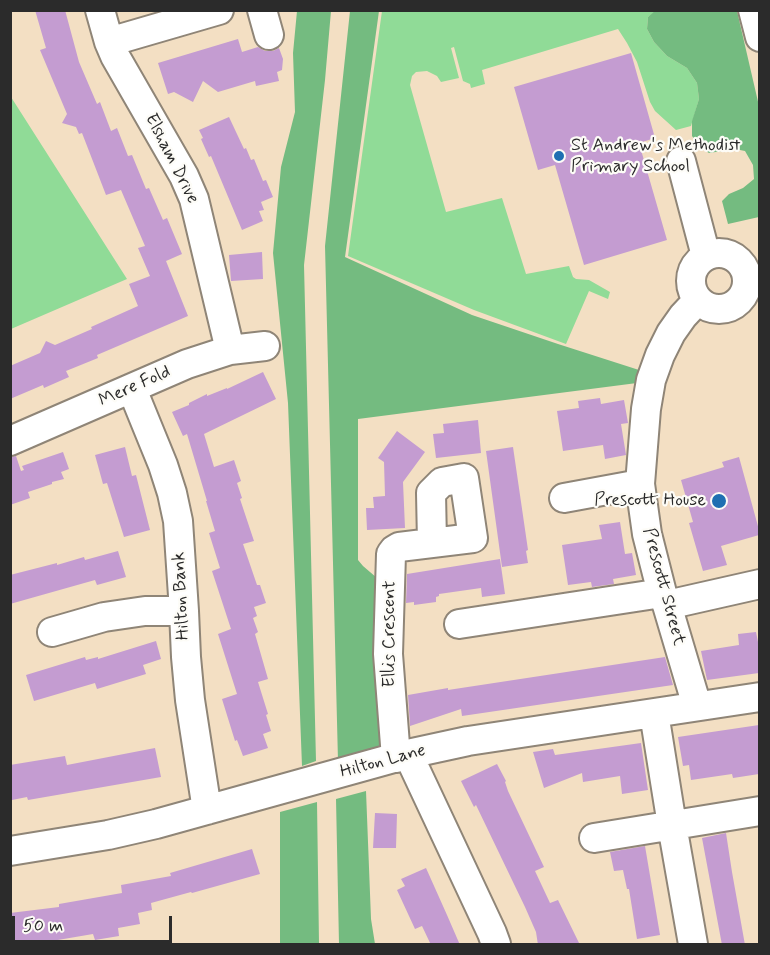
<!DOCTYPE html>
<html>
<head>
<meta charset="utf-8">
<style>
	body { margin:0 }
	#map { position:relative; width:770px; height:955px; overflow:hidden; background:#f3dfc3; font-family:Mynerve,sans-serif }
	canvas { display:block }
	.frame { position:absolute; inset:0; border:12px solid #2b2b2b; pointer-events:none }
	.scale { position:absolute; left:12px; top:916px; width:160px; height:27px; box-sizing:border-box; border:3px solid #2b2b2b; border-top:0; padding-left:8px; font-size:18px; line-height:21px; white-space:nowrap; color:#2b2b2b; -webkit-text-stroke:4px #fdfcf7; paint-order:stroke }
</style>
</head>
<body>
<div id="map">
<canvas width="770" height="955"></canvas>
<div class="frame"></div>
<div class="scale">50 m</div>
</div>
<script>
const g = document.querySelector('canvas').getContext('2d');
g.lineJoin = 'round';
function fillPath(path, color) { g.fillStyle = color; g.fill(path, 'evenodd'); }
const toPath = rows => new Path2D(rows.map(r => 'M' + r).join(''));
function strokePath(path, color, width, dash) { g.strokeStyle = color; g.lineWidth = width; g.lineCap = dash ? 'butt' : 'round'; g.setLineDash(dash || []); g.stroke(path); }
function drawText(font, color, halo, rows, align = 'center') {
  g.font = font + ' Mynerve,sans-serif'; g.lineWidth = 4.5; g.setLineDash([]); g.textBaseline = 'middle'; g.strokeStyle = halo; g.fillStyle = color; for (const [text, x, y, turn = 0] of rows) {
    g.save(); g.translate(x, y); g.rotate((+turn || 0) * Math.PI / 180); g.textAlign = isNaN(turn) ? turn : align; if (halo) g.strokeText(text, 0, 0); g.fillText(text, 0, 0); g.restore();
  }
}
const green = toPath([
	[382,11,656,11,648,17,647,29,654,42,667,56,687,68,697,83,699,99,691,126,676,130,655,111,650,102,637,62,627,43,618,29,482,70,485,84,471,88,470,84,463,81,454,47,451,48,459,78,441,82,437,76,427,71,416,72,412,76,410,85,446,212,502,198,526,274,569,266,573,277,576,279,589,280,610,292,608,299,589,291,566,344,474,310,348,256],
	[11,97,127,279,11,329,10,329]
]);
const forest = toPath([
	[656,10,737,11,759,106,759,217,728,224,722,201,729,194,743,188,754,179,753,165,745,151,735,149,709,153,701,148,692,136,692,121,699,99,697,83,687,68,667,56,654,42,647,29,648,17],
	[297,11,331,11,325,80,304,265,316,761,302,766,288,403,273,253,281,167,295,112,293,53],
	[350,11,379,11,345,257,472,315,558,344,639,370,637,383,358,419,358,560,363,566,377,578,386,747,338,761,325,246],
	[366,791,371,919,375,944,339,944,336,799],
	[317,802,319,944,280,944,280,812]
]);
const building = toPath([
	[35,10,65,10,79,62,97,104,100,102,111,131,117,128,128,156,132,155,146,189,149,188,163,220,167,218,182,254,166,261,188,316,97,355,98,358,66,371,69,377,44,388,43,385,10,399,10,366,40,353,46,341,55,345,92,329,91,327,138,306,129,284,150,276,138,248,145,246,121,190,106,195,82,133,79,134,76,127,62,123,67,114,40,50,46,48],
	[238,39,242,52,258,47,265,51,273,51,279,48,283,59,282,70,277,72,279,81,256,86,255,81,218,92,203,81,193,102,174,92,168,94,158,63],
	[631,53,655,138,639,143,667,240,584,265,555,165,538,170,514,87],
	[229,117,244,149,246,148,251,160,254,159,263,181,266,180,273,197,261,202,264,210,259,211,263,221,242,230,211,156,209,157,201,139,203,138,199,130],
	[262,252,263,279,231,281,229,255],
	[263,372,276,399,204,434,214,467,234,460,241,481,237,483,242,498,240,499,254,541,243,544,257,585,260,585,266,603,254,607,257,616,253,618,258,632,255,634,268,679,258,682,268,714,266,715,271,731,263,734,268,748,243,756,237,740,235,741,222,699,237,694,218,634,231,629,212,571,220,568,209,533,215,531,206,501,207,501,187,434,183,436,172,412,189,405,189,403,207,394,207,396,227,388,227,389],
	[600,398,601,404,624,400,628,423,621,424,626,455,605,459,603,445,563,451,557,411,579,408,578,401],
	[478,420,481,453,436,458,433,434,444,433,443,424],
	[397,431,425,452,403,482,405,528,367,530,366,508,374,508,373,497,385,496,384,462,378,458],
	[125,447,132,476,136,475,150,530,124,537,107,483,103,484,95,455],
	[513,447,528,550,526,551,528,563,502,567,486,451],
	[63,452,69,469,61,472,64,479,52,482,52,484,28,492,30,498,10,505,10,457,16,456,21,471,24,470,22,466],
	[739,457,759,530,759,535,721,546,727,565,703,571,689,523,693,522,681,480,724,467,722,462],
	[620,522,625,554,632,553,636,575,613,579,614,584,592,587,591,582,568,585,562,545,602,539,599,525],
	[118,551,126,577,97,585,95,580,10,604,10,575,57,563,57,565,84,557,85,560],
	[500,559,505,594,482,597,481,588,439,594,439,596,436,597,436,602,414,605,414,602,406,603,407,574],
	[756,632,758,642,759,642,759,673,707,680,701,651,739,645,738,634],
	[156,641,161,659,143,665,146,674,97,689,95,683,34,701,26,675,85,657,86,660,98,657,98,659],
	[665,657,673,685,462,716,461,709,410,726,408,695,448,688,448,690],
	[759,725,759,774,733,778,732,774,691,780,689,765,683,766,678,737],
	[641,743,648,790,622,794,620,776,583,782,582,773,544,788,533,752,553,749,555,755],
	[155,748,161,777,28,800,27,797,12,800,10,791,10,765,65,756,67,765],
	[497,764,506,781,505,782,508,791,544,867,535,871,550,903,558,900,580,945,538,945,536,932,525,907,476,805,474,807,461,781],
	[375,813,397,814,396,848,373,848],
	[726,833,732,872,745,945,722,945,702,838],
	[645,846,660,935,637,939,629,889,627,889,623,870,614,871,610,852],
	[252,849,260,874,192,893,191,892,151,903,152,910,138,913,140,924,118,928,119,936,95,940,93,934,46,942,47,945,18,945,17,942,10,943,10,913,59,907,59,904,122,893,121,885,171,876,170,873],
	[426,868,447,915,460,945,431,945,422,926,415,929,397,890,405,886,401,879]
]);
const minor = toPath([
	[100,10,109,42,115,56,184,176,194,199,230,350],
	[262,10,269,35],
	[753,10,760,37],
	[109,42,219,10],
	[681,161,706,256],
	'691 281a28 28 0 1 1 56 0a28 28 0 1 1-56 0Z',
	[132,389,163,465,172,493,178,521,184,611,186,657,190,700,207,810],
	[10,441,187,364,230,350,265,346],
	[564,498,640,484],
	[667,605,760,584],
	[459,624,662,593],
	[52,632,104,617,145,611,184,611],
	[697,706,667,605,662,593,647,534,640,484,646,409,651,380,660,355,671,333,683,316,698,300],
	[654,713,672,825,693,944],
	[408,754,492,933,496,944],
	[396,758,388,654,391,554,394,550,399,547,432,543,473,538,464,478,442,482,431,493,432,543],
	[594,838,760,811],
	[10,851,108,835,156,824,408,754,468,741,760,697]
]);
const markers = [
	[559,156,6,"#1f6fb2"],
	[719,501,8,"#1f6fb2"]
];
const poiNames = [
	["St Andrew's Methodist",571,146],
	["Primary School",571,167],
	["Prescott House",706,501,"right"]
];
const streetNames = [
	["Elsham Drive",171,159,63],
	["Mere Fold",135,387,-24],
	["Prescott Street",663,587,75],
	["Hilton Bank",182,596,-93],
	["Ellis Crescent",390,634,-90],
	["Hilton Lane",383,762,-15]
];
fillPath(green, '#90db97');
fillPath(forest, '#74bb80');
fillPath(building, '#c49cd1');
strokePath(minor, '#8f8577', 32);
strokePath(minor, '#fff', 28);
for (const [x, y, r, color] of markers) { const dot = new Path2D(); dot.arc(x, y, r, 0, 2 * Math.PI); g.fillStyle = color; g.fill(dot); strokePath(dot, '#fdfcf7', 2); }
drawText('18px', '#2b2b2b', '#fdfcf7', poiNames, 'left');
drawText('18px', '#2b2b2b', '#fdfcf7', streetNames);
</script>
</body>
</html>
